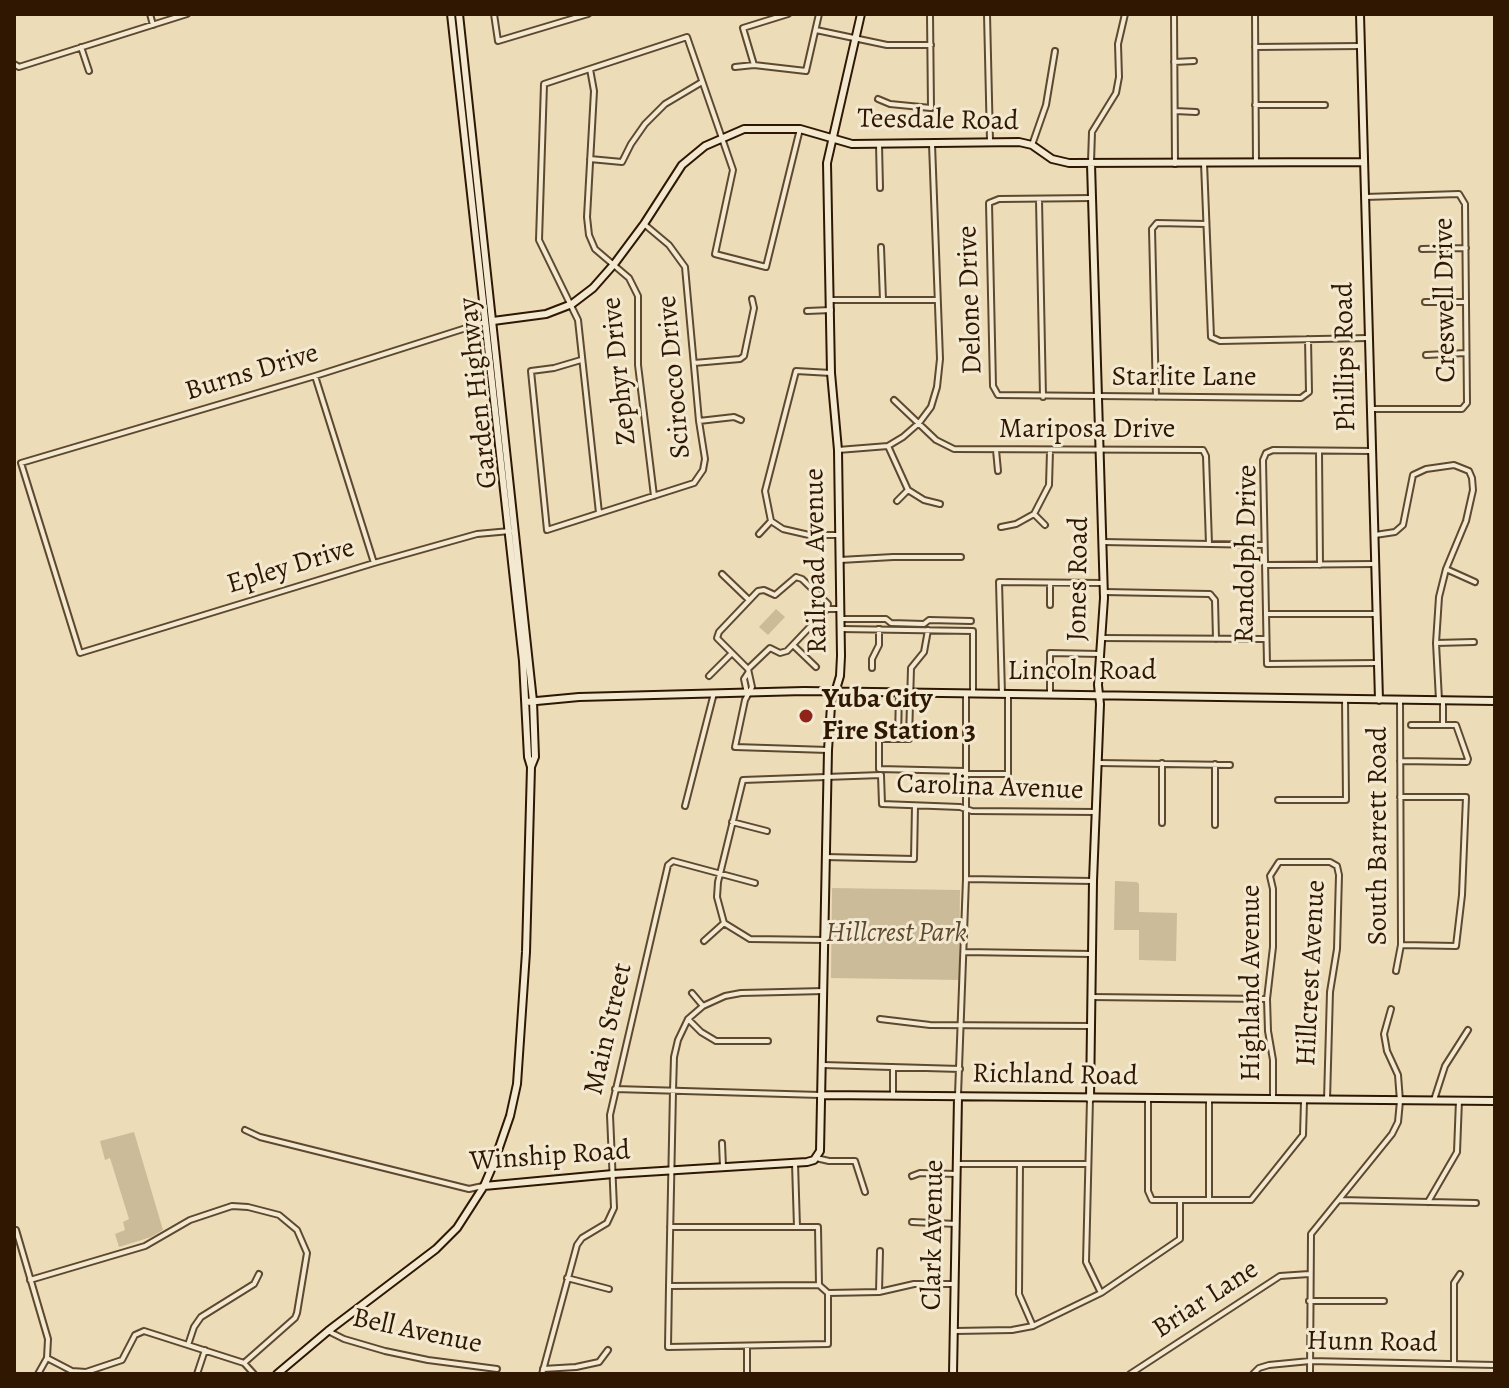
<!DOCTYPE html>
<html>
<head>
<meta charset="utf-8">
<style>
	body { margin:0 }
	#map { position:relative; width:1509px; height:1388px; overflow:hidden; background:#ecddb8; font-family:Alegreya,serif }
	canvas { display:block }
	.frame { position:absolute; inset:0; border:16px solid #2f1702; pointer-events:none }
</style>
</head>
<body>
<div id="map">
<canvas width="1509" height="1388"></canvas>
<div class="frame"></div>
</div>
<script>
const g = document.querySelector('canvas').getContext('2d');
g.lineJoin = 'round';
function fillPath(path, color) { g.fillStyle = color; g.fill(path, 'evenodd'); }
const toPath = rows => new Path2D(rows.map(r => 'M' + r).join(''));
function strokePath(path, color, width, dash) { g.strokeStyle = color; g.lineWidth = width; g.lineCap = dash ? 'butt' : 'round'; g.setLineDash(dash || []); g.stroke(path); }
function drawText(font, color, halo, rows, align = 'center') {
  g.font = font + ' Alegreya,serif'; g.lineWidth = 6; g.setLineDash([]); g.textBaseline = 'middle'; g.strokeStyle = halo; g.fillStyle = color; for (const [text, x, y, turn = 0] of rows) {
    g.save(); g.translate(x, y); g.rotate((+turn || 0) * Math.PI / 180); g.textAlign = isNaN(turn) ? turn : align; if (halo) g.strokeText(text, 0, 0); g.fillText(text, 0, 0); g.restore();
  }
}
const green = toPath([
	[776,609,785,617,768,635,759,627],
	[1115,881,1137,882,1139,884,1139,912,1177,913,1176,961,1139,960,1139,930,1114,930],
	[832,888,960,890,959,980,831,978],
	[134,1132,163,1230,151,1237,119,1247,115,1234,125,1230,123,1222,129,1219,110,1158,105,1160,100,1141]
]);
const street = toPath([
	[150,14,153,25],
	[494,14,498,41,588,14],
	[788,14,743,28,754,65,806,71,819,14],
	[987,14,990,141],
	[1174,14,1175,164],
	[1255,14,1256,163],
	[816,30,887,45,931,45],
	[81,47,89,71],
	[1255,47,1361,46],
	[1174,62,1194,61],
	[14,64,19,67,187,14],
	[735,67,754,65],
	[590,69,594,91,587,217,589,235,595,249,629,278,638,296,638,365,654,496],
	[878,99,890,104,931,108,930,14],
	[1255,105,1325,105],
	[1175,111,1196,112],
	[879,144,880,188],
	[1032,145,1046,105,1055,51],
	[590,159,622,162,631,144,645,124,665,104,702,82],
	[1091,162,1092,132,1116,93,1119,77,1118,44,1125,14],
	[1204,163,1211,337,1220,341,1368,338],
	[1365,197,1459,194,1465,204,1467,403,1462,409,1372,409],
	[1092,198,999,199,989,203,993,386,998,395,1301,398,1309,392,1308,339],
	[1039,200,1043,397],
	[881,247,883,300],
	[1422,249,1466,248],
	[830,300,936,300],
	[1425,302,1466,302],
	[807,311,831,310],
	[485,322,315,376,21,463,80,653,374,563,477,534,510,531],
	[1426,355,1466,353],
	[581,360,554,368,531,371,547,530,694,483,703,470,705,459,699,421,685,267,669,245,644,224],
	[694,363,740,359,744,356,754,308,752,299],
	[831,373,796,371,765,491,771,521,783,529,809,535,839,535],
	[315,376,374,563],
	[1156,397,1152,229,1157,223,1206,224],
	[894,400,936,440,954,449,1203,450,1206,456,1209,544],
	[699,421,734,417,741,420],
	[888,446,908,490,924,500,940,504],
	[838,450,888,446,903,437,919,423,931,407,937,387,940,359,932,144],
	[996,450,998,471],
	[1319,451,1320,565],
	[1371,451,1273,450,1266,453,1263,460,1267,664,1377,663],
	[897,501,908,490],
	[599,513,578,320,539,240,544,84,687,37,733,170,715,254,766,267,800,129],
	[1034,514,1045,525],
	[1001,527,1016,524,1034,514,1049,485,1050,451],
	[759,534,771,521],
	[1375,535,1395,532,1403,525,1413,475,1426,469,1454,465,1469,471,1472,478,1473,490,1466,521,1446,569,1439,597,1436,643,1439,700],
	[1103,542,1264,545],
	[840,560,893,557,961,557],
	[1265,565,1374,564],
	[1446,569,1475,582],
	[722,574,749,600],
	[1050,583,1050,605],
	[1104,592,1210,594,1215,600,1216,639],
	[827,609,828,604,802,579,796,577,775,595,764,590,758,591,719,632,717,638,748,669,770,648,780,653,787,651,827,609,839,609],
	[1266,614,1376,614],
	[841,619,886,619,891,623,924,624,929,620,971,621],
	[841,629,973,631,973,693],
	[928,630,924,652,911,668,909,739,879,739,879,769,965,771],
	[1101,638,1266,639],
	[1436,643,1474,642],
	[793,645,816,667],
	[872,668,872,659,879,645,879,629],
	[748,669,752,687,745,700,735,747,828,750],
	[709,676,731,654],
	[747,693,744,679,748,673],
	[1002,694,999,582,1104,583],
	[1050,694,1050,653,1100,654],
	[1443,725,1443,700],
	[898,738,899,692],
	[1400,761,1467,762,1468,759,1456,725,1411,725],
	[1099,763,1230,765],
	[965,774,1008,774,1008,694],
	[1400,797,1466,797,1462,895,1456,946,1402,945],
	[1278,800,1346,800,1345,698],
	[685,806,714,693],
	[732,822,767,831],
	[1162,823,1162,763],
	[1215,825,1215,764],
	[825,857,914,859,915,806],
	[966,879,1093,881],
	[825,940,750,939,724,923,717,897,718,882,743,780,881,775,882,804,960,807,972,811,1096,812],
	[704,941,724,923],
	[964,952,1092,954],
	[1396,971,1401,945,1400,700],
	[692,993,703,1006],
	[1091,997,1267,999],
	[688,1019,701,1032,716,1041,768,1041],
	[880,1019,930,1025,1091,1026],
	[823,1065,960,1069],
	[615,1089,820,1095],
	[958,1095,966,879,966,694],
	[893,1096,893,1067],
	[1273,1098,1273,1060,1268,1031,1267,999,1273,947,1273,889,1270,876,1279,862,1330,862,1337,866,1339,875,1337,949,1330,992,1327,1100],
	[1090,1099,1086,1262,1101,1293],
	[1148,1099,1148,1191,1152,1200,1251,1200,1303,1135,1304,1101],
	[1434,1100,1445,1066,1468,1030],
	[245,1130,260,1137,469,1189,483,1186],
	[722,1143,723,1167],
	[816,1158,829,1161,855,1161,865,1192],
	[795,1163,797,1227],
	[957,1164,1088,1164],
	[1020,1164,1019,1294,1033,1326],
	[912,1176,920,1173,957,1174],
	[1209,1200,1209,1100],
	[1339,1200,1476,1203],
	[1428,1202,1457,1152,1459,1100],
	[912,1222,956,1224],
	[670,1227,818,1227,819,1285,828,1293,828,1344,668,1347,669,1286,673,1091,674,1057,678,1040,688,1019,703,1006,725,996,741,993,824,991],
	[16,1230,48,1339,47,1358,38,1374],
	[567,1278,609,1289],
	[30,1280,145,1246,190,1220,232,1206,248,1207,279,1215,297,1230,307,1253,297,1313,295,1318,244,1363],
	[669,1286,819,1285],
	[879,1292,880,1251],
	[828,1293,879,1292,914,1284,955,1284],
	[1309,1301,1384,1301],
	[328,1331,344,1339,385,1351,428,1360,497,1369],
	[955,1331,1012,1330,1033,1326,1101,1293,1180,1239,1180,1200],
	[188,1345,194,1327,201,1317,254,1284,259,1274],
	[47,1358,72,1371,86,1372,122,1360,135,1335,144,1331,244,1363,254,1374],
	[1454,1364,1454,1283,1460,1274],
	[543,1369,576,1367,599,1362,608,1350],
	[197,1374,205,1350],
	[542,1374,577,1245,582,1238,607,1223,614,1208,610,1115,668,865,673,861,755,883],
	[747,1374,747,1346],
	[1130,1374,1280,1276,1309,1274],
	[1253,1374,1259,1368,1269,1365,1310,1361,1495,1365],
	[1310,1374,1311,1234,1392,1134,1398,1122,1400,1101,1398,1075,1387,1051,1384,1034,1391,1009]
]);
const secondary = toPath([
	[451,14,523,661,528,757,531,767],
	[1360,14,1379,700],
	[493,321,546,314,572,304,593,288,615,263,644,224,682,165,705,146,744,129,800,129,852,144,1019,142,1032,145,1052,159,1069,163,1363,162],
	[526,702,579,697,804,691,1495,701],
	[822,1095,1495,1101],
	[1090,1099,1093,881,1100,704,1098,685,1104,598,1091,164],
	[484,1186,613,1174,807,1162,814,1160,820,1151,828,750,831,706,840,676,841,656,838,450,831,373,827,163,861,14],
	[277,1374,328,1331,436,1249,457,1228,484,1186,493,1165,510,1116,517,1084,526,952,531,767,535,757,533,701,459,14],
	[953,1374,958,1097]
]);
const markers = [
	[806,716,8,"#8f2418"]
];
const streetNames = [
	["Teesdale Road",938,121,1],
	["Delone Drive",971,300,-92],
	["Creswell Drive",1446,300,-91],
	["Phillips Road",1346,357,-91],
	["Zephyr Drive",620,371,-96],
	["Burns Drive",252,373,-17],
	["Scirocco Drive",675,377,-95],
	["Starlite Lane",1184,378],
	["Garden Highway",479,393,-96],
	["Mariposa Drive",1087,430],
	["Randolph Drive",1247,554,-89],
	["Railroad Avenue",817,561,-91],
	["Epley Drive",291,567,-17],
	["Jones Road",1079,579,-89],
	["Lincoln Road",1082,672],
	["Carolina Avenue",990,788,2],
	["South Barrett Road",1379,836,-90],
	["Hillcrest Avenue",1312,973,-87],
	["Highland Avenue",1252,983,-90],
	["Main Street",609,1029,-77],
	["Richland Road",1055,1076,1],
	["Winship Road",550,1157,-4],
	["Clark Avenue",934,1235,-89],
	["Briar Lane",1206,1300,-33],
	["Bell Avenue",417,1332,12],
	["Hunn Road",1372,1343,1]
];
const poiNames = [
	["Yuba City",822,700],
	["Fire Station 3",822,732]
];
const parkNames = [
	["Hillcrest Park",896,934]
];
fillPath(green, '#cb9');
strokePath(street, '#5e4830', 8);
strokePath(secondary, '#2f1702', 10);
strokePath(street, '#f3e9d1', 4);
strokePath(secondary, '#f3e9d1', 6);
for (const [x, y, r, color] of markers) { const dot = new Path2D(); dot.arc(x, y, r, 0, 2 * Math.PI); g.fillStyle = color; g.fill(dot); strokePath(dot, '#f3e9d1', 3); }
drawText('28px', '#2f1702', '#f3e9d1', streetNames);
drawText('bold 28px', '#2f1702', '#f3e9d1', poiNames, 'left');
drawText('italic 28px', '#5e482f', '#f3e9d1', parkNames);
</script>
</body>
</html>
